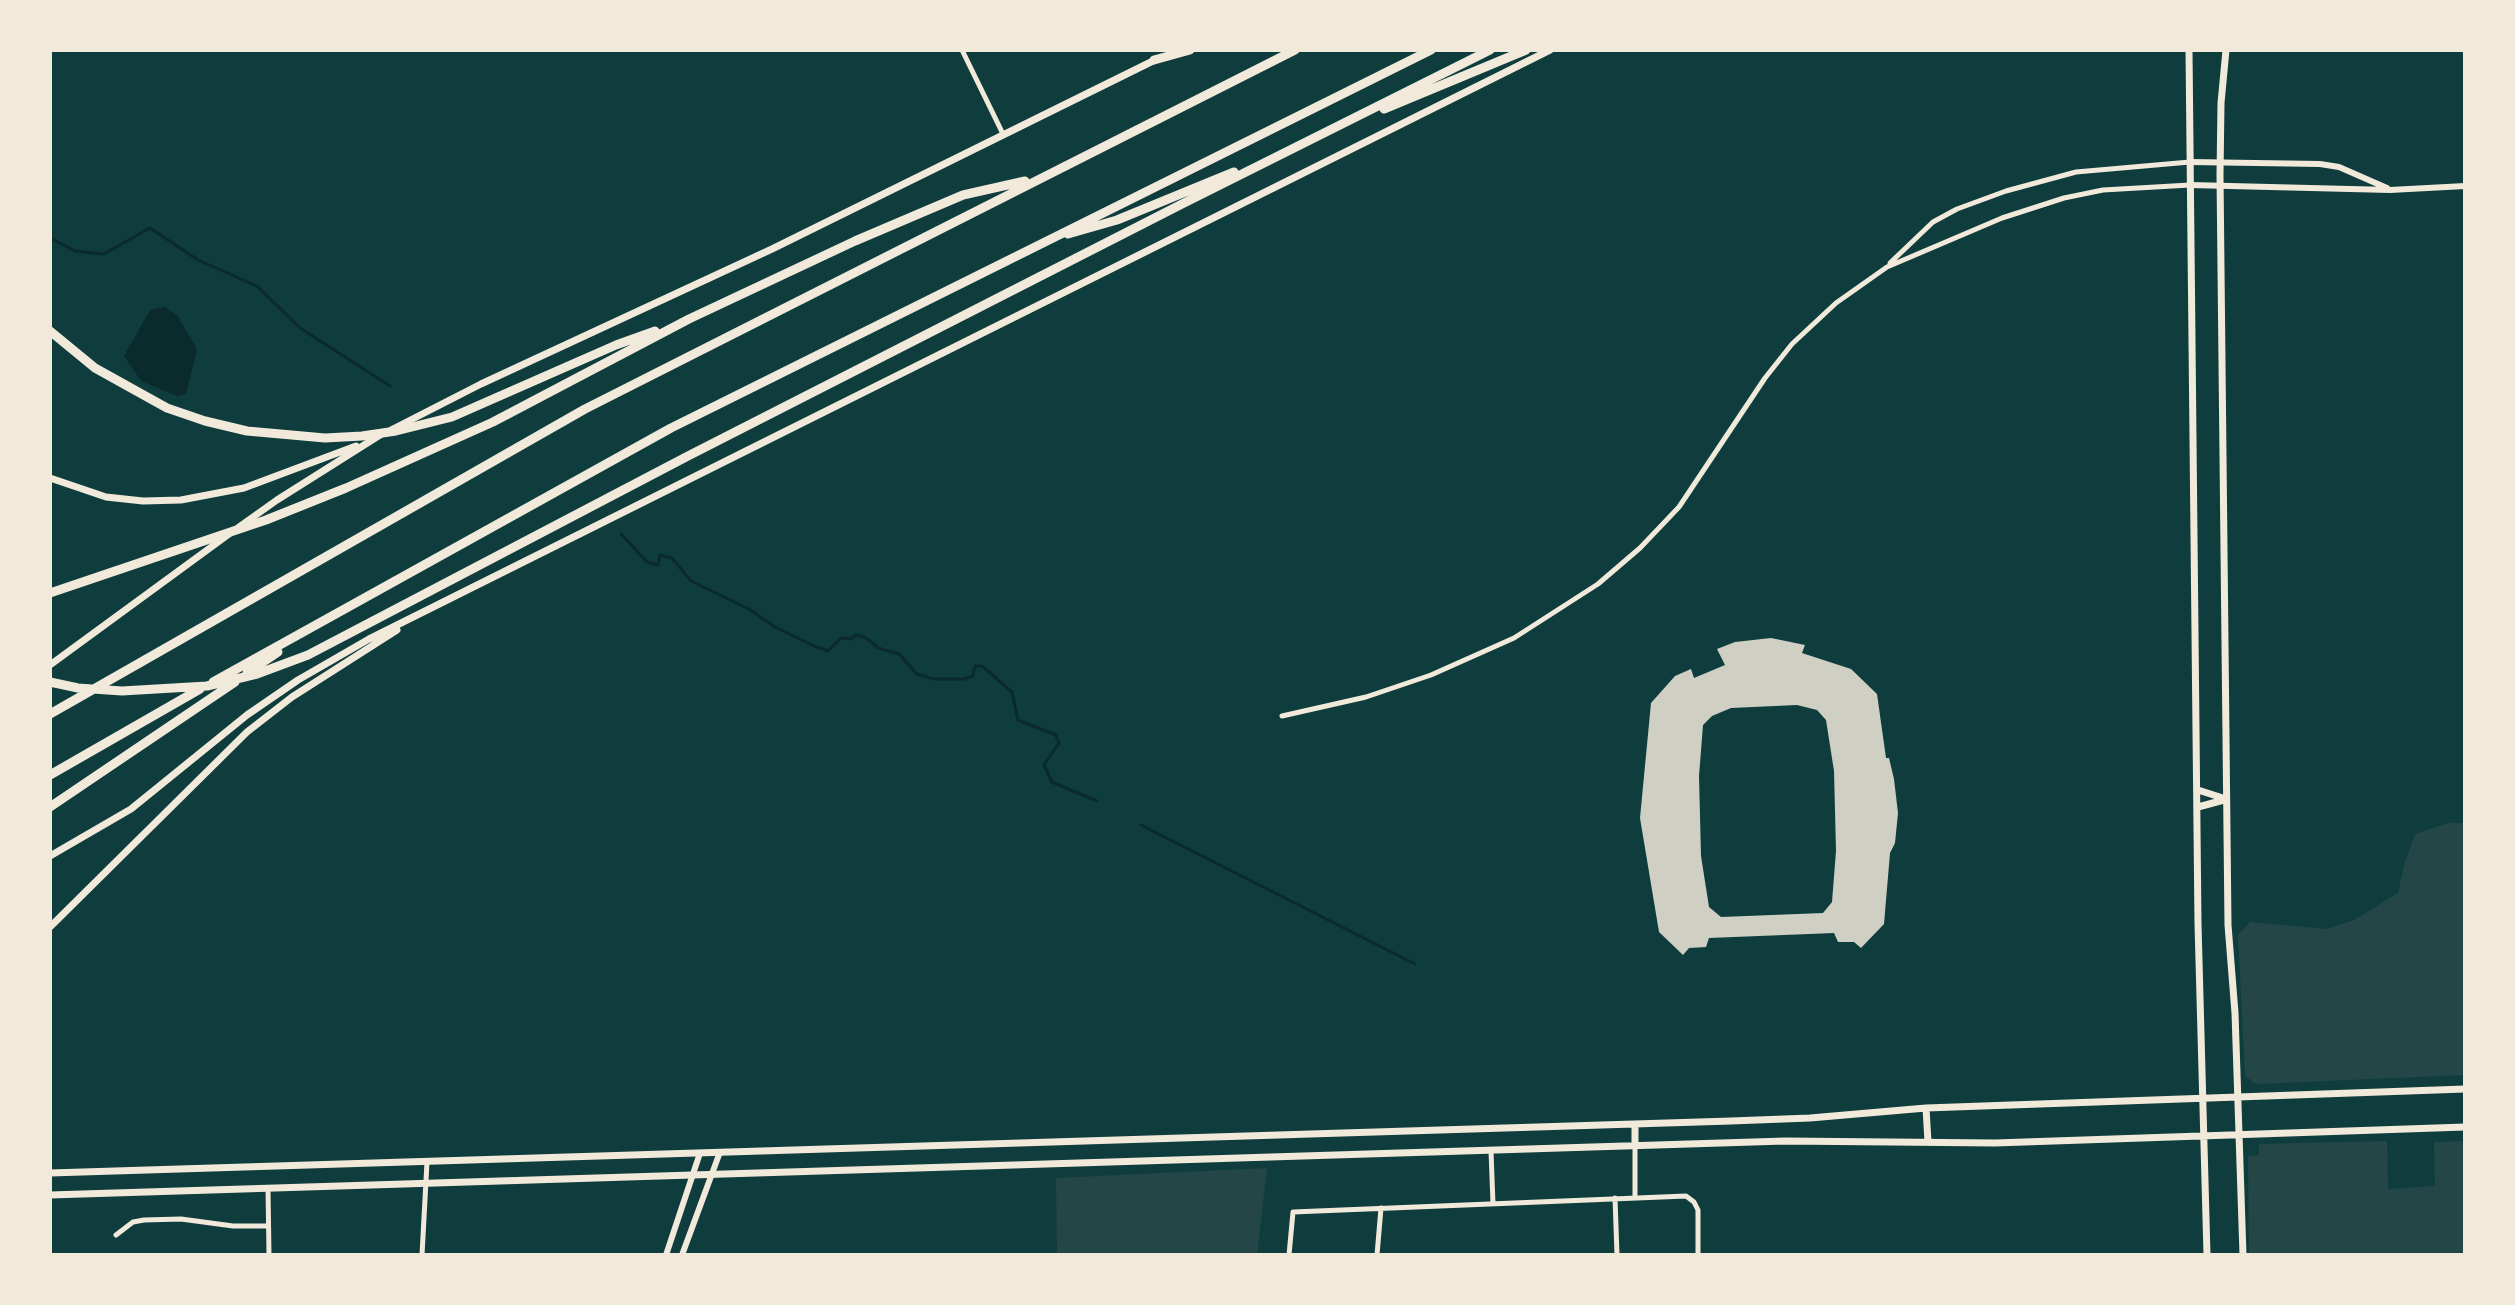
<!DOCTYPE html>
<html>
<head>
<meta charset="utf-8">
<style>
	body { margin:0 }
	#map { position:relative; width:2515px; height:1305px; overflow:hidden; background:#0f3d3e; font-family:Jost,sans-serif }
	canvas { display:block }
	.frame { position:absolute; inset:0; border:52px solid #f1e9da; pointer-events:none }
</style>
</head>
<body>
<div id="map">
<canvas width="2515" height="1305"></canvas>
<div class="frame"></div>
</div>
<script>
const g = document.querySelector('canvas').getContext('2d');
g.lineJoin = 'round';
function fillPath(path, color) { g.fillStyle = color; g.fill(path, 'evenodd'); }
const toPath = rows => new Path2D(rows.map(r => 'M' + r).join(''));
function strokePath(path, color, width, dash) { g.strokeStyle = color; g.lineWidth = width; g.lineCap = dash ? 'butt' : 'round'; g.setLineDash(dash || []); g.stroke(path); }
const green = toPath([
	[2448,823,2465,823,2465,1075,2256,1084,2245,1076,2238,935,2250,922,2327,929,2354,920,2398,893,2404,865,2415,834],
	[2387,1141,2388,1189,2435,1186,2434,1142,2465,1141,2465,1255,2249,1255,2248,1156,2259,1155,2259,1144],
	[1267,1168,1257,1255,1057,1255,1056,1178]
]);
const water = toPath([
	[165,307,177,315,197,349,186,394,177,396,141,381,124,356,150,310]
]);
const stream = toPath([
	[50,238,75,251,104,254,150,228,198,260,257,286,300,328,390,386],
	[621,534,647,562,658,565,660,555,672,558,691,581,749,609,775,627,812,645,828,651,841,638,851,639,856,635,866,638,878,648,899,654,917,674,934,679,964,679,973,676,975,666,982,666,1012,692,1018,720,1056,735,1059,743,1044,765,1052,782,1097,801],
	[1141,825,1415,964]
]);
const building = toPath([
	[1771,638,1805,645,1802,653,1851,669,1877,694,1886,758,1889,758,1894,779,1898,813,1895,843,1890,853,1884,924,1861,948,1854,942,1838,942,1834,933,1709,938,1706,947,1689,948,1683,955,1659,932,1640,818,1651,703,1675,676,1691,669,1694,678,1725,665,1717,649,1735,642],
	[1797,705,1817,710,1826,720,1834,771,1836,851,1832,902,1823,913,1721,917,1709,907,1701,856,1699,776,1703,725,1712,716,1731,708]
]);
const minor = toPath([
	[962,50,1003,134],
	[1890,263,1933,222,1957,209,2006,191,2076,172,2190,162],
	[1282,716,1366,697,1431,675,1514,638,1598,584,1640,548,1679,507,1765,378,1792,344,1836,303,1887,267,2002,218,2064,198,2103,190,2190,185],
	[1635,1146,1635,1197],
	[1491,1151,1493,1204],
	[268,1188,269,1255],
	[1615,1198,1617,1255],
	[116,1235,133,1222,144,1220,181,1219,233,1226,268,1226],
	[422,1255,427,1162],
	[1289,1255,1293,1212,1686,1196,1694,1202,1698,1210,1698,1255],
	[1377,1255,1381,1208]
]);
const tertiary = toPath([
	[2190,162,2320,164,2339,167,2387,188],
	[2190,185,2390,190,2465,186],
	[666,1255,700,1153],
	[682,1255,720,1152]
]);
const secondary = toPath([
	[2189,50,2198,924,2207,1255],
	[2226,50,2221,103,2220,175,2228,925,2235,1013,2243,1255],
	[391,430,481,384,772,249,1157,59],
	[50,478,106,497,143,501,181,500,244,488,356,446],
	[239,527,277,500,380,435],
	[50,665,229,534],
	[2198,790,2226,799],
	[2198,807,2224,800],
	[50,856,131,809,247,715,298,680,369,639,1550,50],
	[50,927,247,732,292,697,397,630],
	[1926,1108,1928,1142],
	[1635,1124,1635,1146],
	[50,1173,1731,1121,1810,1118,1926,1108,2465,1089],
	[50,1195,1785,1141,1995,1143,2465,1127]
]);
const motorway = toPath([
	[1154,60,1190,50],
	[1384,109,1526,50],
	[1068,234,1117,220,1234,172],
	[50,331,95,368,167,408,205,421,247,431,325,438,362,436,396,431,452,417,616,345,655,331],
	[50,593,266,520,346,488,493,422,689,319,855,241,963,195,1025,181],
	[247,673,278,652],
	[50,682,78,688,122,691,207,686,257,674,308,655,688,456,1184,203,1490,50],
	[213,682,671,428,1431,50],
	[50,714,585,409,1295,50],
	[50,775,200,689],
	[50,807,235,682]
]);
fillPath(green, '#244646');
fillPath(water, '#0a2a2b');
strokePath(stream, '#0a2a2b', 3);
fillPath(building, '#cfcfc3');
strokePath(minor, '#f1e9da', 5);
strokePath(tertiary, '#f1e9da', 6);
strokePath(secondary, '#f1e9da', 7);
strokePath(motorway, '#f1e9da', 9);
</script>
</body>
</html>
